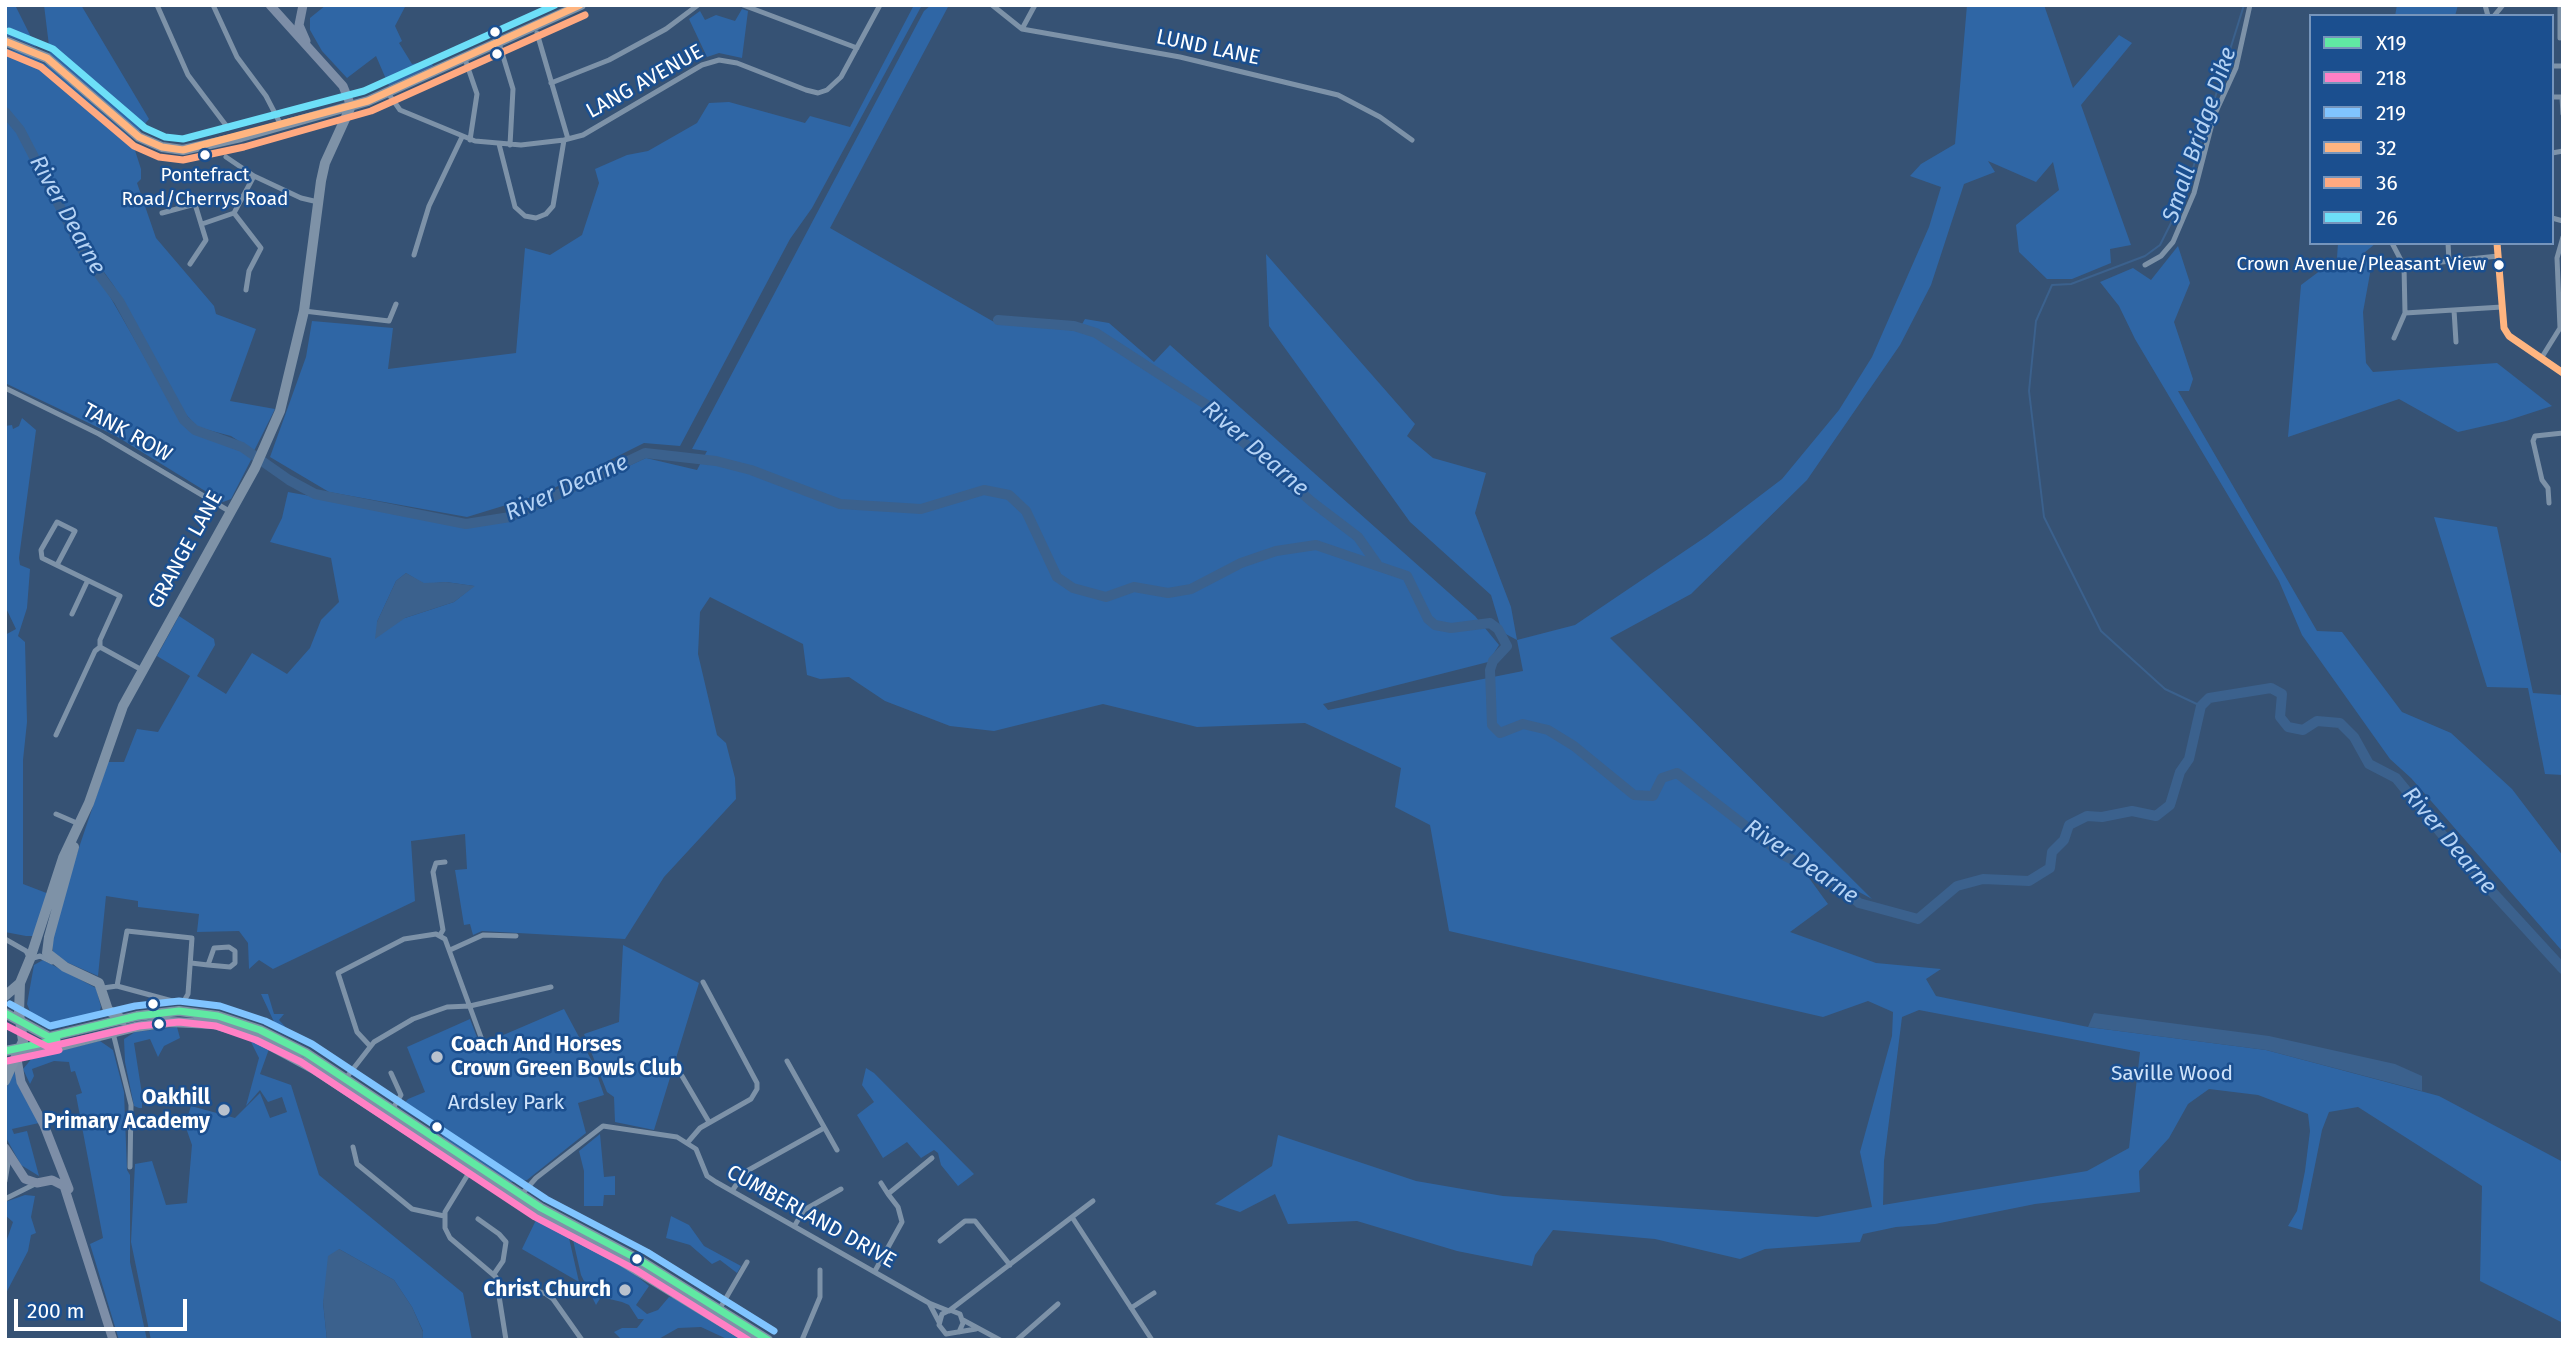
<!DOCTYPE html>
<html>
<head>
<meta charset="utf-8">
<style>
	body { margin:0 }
	#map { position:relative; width:2568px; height:1345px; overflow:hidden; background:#365274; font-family:"Fira Sans",sans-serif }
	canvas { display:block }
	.frame { position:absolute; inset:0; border:7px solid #fff; pointer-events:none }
	.legend { position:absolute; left:2309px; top:14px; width:245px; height:231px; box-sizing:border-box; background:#1b4f8f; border:2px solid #7695bc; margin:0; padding:9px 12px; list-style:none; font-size:21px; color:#fff }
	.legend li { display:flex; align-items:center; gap:14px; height:35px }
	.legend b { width:35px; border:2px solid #7695bc }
	.scale { position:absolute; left:14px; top:1299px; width:173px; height:32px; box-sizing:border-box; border:4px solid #fff; border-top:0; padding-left:9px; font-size:21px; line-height:24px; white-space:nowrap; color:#fff; -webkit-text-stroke:5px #1b4f8f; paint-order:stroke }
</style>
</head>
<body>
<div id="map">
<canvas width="2568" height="1345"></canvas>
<div class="frame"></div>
<ul class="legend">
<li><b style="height:9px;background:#60e9a3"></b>X19</li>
<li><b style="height:9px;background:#ff80c5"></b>218</li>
<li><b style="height:9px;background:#80c4ff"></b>219</li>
<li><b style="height:9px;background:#ffb580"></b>32</li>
<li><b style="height:9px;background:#ffa980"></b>36</li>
<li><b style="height:9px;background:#6ddff8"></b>26</li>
</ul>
<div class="scale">200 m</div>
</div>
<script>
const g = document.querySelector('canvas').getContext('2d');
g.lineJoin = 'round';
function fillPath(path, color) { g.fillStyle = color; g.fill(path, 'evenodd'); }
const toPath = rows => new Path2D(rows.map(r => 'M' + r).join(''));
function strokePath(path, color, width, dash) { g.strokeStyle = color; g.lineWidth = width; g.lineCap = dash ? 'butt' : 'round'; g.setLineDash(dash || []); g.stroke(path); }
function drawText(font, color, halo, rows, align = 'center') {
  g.font = font + ' "Fira Sans",sans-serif'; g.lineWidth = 5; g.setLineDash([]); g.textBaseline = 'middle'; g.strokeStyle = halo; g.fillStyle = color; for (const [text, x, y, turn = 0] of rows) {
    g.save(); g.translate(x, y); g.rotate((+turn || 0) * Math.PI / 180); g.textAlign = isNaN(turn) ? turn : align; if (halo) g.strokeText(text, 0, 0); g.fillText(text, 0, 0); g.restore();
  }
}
const green = toPath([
	[5,5,15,5,36,47,5,35],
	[44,5,81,5,149,119,137,133,50,54],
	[326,5,406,5,395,26,402,41,399,43,412,64,431,61,433,66,389,86,376,56,347,78,322,51,310,30,310,18],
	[914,5,922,5,812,208,790,239,680,446,644,443,542,494,467,517,329,492,270,457,306,357,312,321,393,328,388,369,516,353,525,248,550,255,582,235,599,183,595,169,627,155,648,151,697,123,709,103,729,102,805,123,810,116,850,127],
	[931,5,949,5,830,228,994,322,1078,331,1085,319,1109,323,1154,362,1170,345,1475,616,1499,645,1488,662,1323,704,1328,710,1523,671,1517,640,1502,632,1491,595,1410,522,1269,326,1266,254,1415,424,1407,436,1433,458,1486,473,1475,513,1511,607,1517,640,1575,625,1707,536,1782,479,1839,410,1872,357,1929,227,1941,187,1910,176,1921,164,1955,144,1967,5,2044,5,2073,88,2119,35,2132,43,2081,105,2131,245,2110,249,2111,263,2072,279,2047,279,2019,252,2016,225,2059,190,2053,162,2036,182,1988,161,1995,172,1964,184,1931,285,1900,345,1807,480,1691,594,1610,638,1872,899,1793,856,1828,904,1790,932,1876,963,1941,969,1926,979,1936,996,2088,1027,2266,1050,2439,1096,2563,1162,2563,1323,2480,1281,2482,1186,2358,1107,2329,1112,2322,1130,2302,1230,2288,1226,2297,1211,2305,1171,2310,1131,2308,1114,2258,1095,2209,1089,2188,1104,2169,1138,2139,1171,2140,1192,2035,1204,1935,1224,1896,1227,1863,1234,1860,1242,1765,1249,1740,1259,1655,1239,1553,1230,1535,1255,1532,1266,1457,1251,1357,1221,1288,1224,1275,1194,1240,1212,1215,1204,1272,1166,1278,1135,1416,1181,1503,1196,1817,1217,1872,1207,1860,1152,1892,1036,1893,1012,1868,1001,1823,1017,1449,931,1430,825,1395,807,1401,768,1305,723,1197,727,1103,704,994,731,950,726,885,701,849,677,820,679,807,675,803,644,710,597,700,612,698,654,717,735,726,743,735,778,736,799,664,877,625,939,482,931,473,935,470,924,464,925,455,870,467,869,465,834,411,841,415,901,273,969,259,960,249,969,248,943,239,931,197,932,199,914,138,907,138,901,106,896,98,976,64,961,53,952,52,940,69,877,108,762,124,762,137,729,158,732,190,676,157,656,179,616,214,639,215,645,197,676,226,694,252,653,287,674,310,648,321,620,339,602,331,558,270,542,282,518,288,492,466,524,512,520,646,458,697,470,707,451,692,449,924,11],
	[406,573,424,584,446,582,474,586,454,602,405,618,377,622,396,581],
	[1919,1010,2140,1052,2129,1148,2087,1171,1883,1205,1884,1161,1902,1017],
	[2397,5,2458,5,2455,16,2395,16],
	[742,9,748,11,742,58,719,53,707,57,689,19,700,11,705,20,716,15,735,21],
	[5,48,26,54,49,66,131,138,141,169,141,179,137,183,156,238,214,306,216,314,256,329,230,401,275,409,254,451,231,436,197,427,183,411,114,286,104,272,101,281,182,422,195,433,243,450,252,458,231,499,223,502,116,436,5,383],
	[2338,243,2376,243,2364,253,2371,268,2363,312,2366,363,2373,372,2497,363,2552,406,2506,421,2458,432,2399,399,2288,437,2301,285,2337,258],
	[2178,246,2190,283,2174,322,2193,379,2189,391,2178,391,2317,631,2342,632,2402,712,2451,733,2512,789,2563,856,2563,952,2411,778,2390,759,2302,635,2279,581,2135,339,2119,306,2100,282,2133,268,2151,280],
	[22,418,36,430,19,558,20,565,30,569,27,608,18,636,25,642,27,722,23,760,23,884,49,894,33,936,26,936,5,932,5,635,16,629,5,606,5,426,12,425,13,429,19,426],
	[2434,517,2497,527,2533,693,2563,695,2563,775,2545,774,2528,688,2487,687],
	[623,945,699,983,654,1130,615,1122,614,1097,607,1092,584,1034,619,1022],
	[43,960,96,988,101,1007,97,1018,51,1030,34,1021,27,1004,34,965],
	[261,994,268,994,274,1014,284,1014,279,1020,292,1034,314,1044,314,1049,273,1029,275,1024],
	[564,1009,593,1063,604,1095,578,1103,586,1133,527,1180,511,1182,445,1139,438,1130,400,1108,408,1099,425,1092,407,1047,470,1019,480,1045],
	[177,1027,180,1038,164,1046,158,1057,150,1039,134,1043,142,1094,142,1108,139,1108,134,1106,125,1062,124,1039,135,1032],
	[250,1040,269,1049,260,1074,291,1085,319,1175,463,1293,472,1340,422,1340,423,1331,412,1307,394,1280,339,1249,323,1302,327,1340,151,1340,131,1242,135,1164,152,1161,166,1205,187,1203,192,1145,185,1125,191,1106,235,1118,260,1093,270,1118,287,1112,282,1097,268,1102,260,1090,246,1106,259,1058],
	[100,1041,113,1050,124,1092,127,1170,130,1175,130,1262,147,1340,119,1340,90,1244,103,1238,76,1095,82,1093,75,1071,71,1072,69,1062,54,1061,32,1069,34,1076,30,1084,23,1069,33,1057],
	[866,1068,874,1073,974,1174,958,1186,941,1165,938,1153,934,1150,921,1158,907,1142,883,1158,857,1115,874,1102,862,1085],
	[14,1071,19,1087,39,1123,12,1129,14,1134,27,1131,39,1176,21,1165,5,1136,5,1091],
	[600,1134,604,1177,615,1176,615,1195,604,1195,603,1206,584,1206,584,1171,579,1151],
	[25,1195,35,1196,31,1217,36,1233,31,1235,28,1251,5,1295,5,1245,13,1222,5,1215,5,1202],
	[671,1216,689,1225,704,1246,741,1266,737,1273,720,1260,712,1264,690,1245,666,1238],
	[536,1220,569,1238,579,1282,522,1249],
	[573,1240,632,1272,649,1286,636,1305,647,1314,658,1310,669,1297,674,1298,741,1340,729,1340,701,1327,678,1328,657,1340,622,1340,614,1332,622,1328,637,1328,644,1319,638,1319,629,1305,622,1302,601,1297,596,1305,581,1275]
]);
const water = toPath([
	[406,573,424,583,446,582,475,586,454,602,405,618,375,639,377,622,396,581],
	[2094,1013,2269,1036,2395,1064,2422,1076,2422,1091,2266,1050,2088,1027],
	[339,1249,394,1280,412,1307,423,1332,422,1340,327,1340,323,1302,328,1256]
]);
const stream = toPath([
	[2201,706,2165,689,2101,631,2044,517,2029,391,2036,321,2052,285,2071,284,2145,256,2160,245,2184,197,2244,5]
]);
const river = toPath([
	[5,112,20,130,86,257,119,301,184,420,195,430,242,447,289,480,315,494,466,524,510,517,645,453,716,461,751,470,840,504,921,509,984,490,1009,495,1026,511,1057,577,1073,588,1106,597,1134,587,1168,593,1191,589,1241,563,1276,551,1316,545,1407,576,1428,619,1435,625,1451,628,1490,623,1498,629,1507,646,1493,661,1490,670,1492,725,1500,733,1523,724,1548,730,1574,746,1634,795,1653,796,1662,778,1677,773,1783,855,1832,879,1859,903,1918,919,1957,886,1983,879,2029,881,2050,868,2052,852,2064,840,2069,825,2087,816,2102,817,2132,811,2156,816,2170,805,2180,772,2189,759,2201,706,2209,698,2271,688,2282,694,2280,717,2288,727,2303,730,2317,721,2340,723,2354,737,2369,764,2396,778,2463,860,2563,969],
	[998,320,1074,326,1096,333,1213,409,1241,440,1312,502,1358,537,1377,564]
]);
const street = toPath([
	[157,5,188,75,228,128],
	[213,5,237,57,266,96,281,125],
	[743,5,857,48],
	[992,5,1022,29,1180,57,1338,95,1380,117,1412,140],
	[2485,5,2488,16],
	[2560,5,2560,38],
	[2494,16,2503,5],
	[1022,29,1035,5],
	[537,33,568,139],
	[499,43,513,89,510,145],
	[465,59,477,94,470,140],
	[2552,66,2563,66],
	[551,83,609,60,666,29,698,5],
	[388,93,400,110,475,141,521,145,564,140,583,135,702,65,719,60,737,63,806,90,818,93,827,90,841,77,880,5],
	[2552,97,2563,97],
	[2562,97,2563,114],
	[499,144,515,207,525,216,536,218,546,214,553,206,564,140],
	[2552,153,2563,151],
	[226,157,254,176,301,198,318,202],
	[162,213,195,204,206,240,190,264],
	[234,213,261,248,249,271,246,290],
	[234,213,254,176],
	[2552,218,2563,221],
	[202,224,234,213],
	[2392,243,2404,266],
	[2448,243,2449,261],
	[2497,243,2504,328,2509,336,2563,373],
	[414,255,429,206,462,137],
	[2498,256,2404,266,2405,313,2502,307],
	[2145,265,2161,256,2173,242,2194,193,2214,116,2236,68,2250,5],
	[2454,310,2456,342],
	[304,311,389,321,396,304],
	[2394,338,2405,313],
	[2542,357,2560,328,2557,258,2563,237],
	[5,388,99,434,229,511],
	[2549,503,2548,488,2542,480,2533,441,2535,436,2563,433],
	[57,565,75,531,57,522,41,550,42,558,120,596,100,640,100,647,142,670],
	[72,614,87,582],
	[56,735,95,651,100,647],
	[56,814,79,824],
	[440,935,443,930,433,872,436,863,445,862],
	[5,939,26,951,30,959,40,956,52,962],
	[450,950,483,935,516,936],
	[191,963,208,965,214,948,229,947,235,951,235,963,230,967,208,965],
	[103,988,117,986,176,1002,184,1001,188,994,192,938,127,931,117,986],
	[113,1033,131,1105,130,1167],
	[370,1046,357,1032,338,973,404,939,436,934,445,939,482,1040],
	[787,1061,837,1150],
	[391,1073,401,1095,392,1110],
	[682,1076,709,1122],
	[346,1078,374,1042,413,1019,447,1007,470,1006,551,987],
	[688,1142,700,1128,751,1099,757,1089,757,1083,703,982],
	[353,1147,357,1164,412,1209,444,1216],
	[470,1171,445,1212,445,1228,450,1238,496,1277,506,1340],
	[5,1181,9,1157],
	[881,1183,888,1194],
	[732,1191,745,1172,824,1128],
	[521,1195,536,1178,603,1126,677,1137,696,1149,707,1176,716,1182,929,1303,949,1311],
	[5,1199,37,1183],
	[1072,1217,1152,1340],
	[478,1219,499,1234,506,1242,503,1261,494,1274],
	[795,1225,804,1210,841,1189],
	[940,1241,965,1221,975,1221,1010,1265],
	[875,1271,902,1222,898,1207,888,1194,932,1158],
	[499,1289,527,1287,546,1294,553,1299,582,1340],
	[929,1303,939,1322],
	[1131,1308,1154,1293],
	[719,1310,747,1262],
	[950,1310,1093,1201],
	[963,1320,1000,1340],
	[959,1332,963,1323,960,1314,950,1310,942,1314,939,1325,946,1334,976,1329],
	[802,1340,820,1297,820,1270],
	[1017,1340,1058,1304]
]);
const primary = toPath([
	[270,5,343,86,351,106],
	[303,5,299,25,306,41],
	[17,1059,21,1082,44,1125,69,1189],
	[5,1148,25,1179,37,1183,52,1180,64,1186,113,1340]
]);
const highway = toPath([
	[5,41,47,58,139,137,162,147,183,150,241,137,368,101,581,5],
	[74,847,49,937,47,953,65,967,99,983,108,1010,123,1020],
	[5,996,20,983,30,959,63,858,89,803,123,706,255,468,280,411,304,311,321,181,325,163,351,106],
	[5,1013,49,1037,137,1016,179,1011,218,1016,260,1030,306,1053,541,1208,641,1261,768,1340],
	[5,1051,26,1047],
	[18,1057,135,1027,170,1022,214,1024,251,1035,314,1069,538,1216,620,1260,751,1340],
	[5,1081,23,1041,19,1013,20,983]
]);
const bus1 = toPath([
	[5,1013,49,1037,137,1016,179,1011,218,1016,260,1030,306,1053,541,1208,641,1261,768,1340],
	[5,1051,57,1040]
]);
const bus2 = toPath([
	[5,1025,48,1047,139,1026,179,1022,216,1026,256,1040,301,1062,535,1217,636,1270,748,1340],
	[7,1061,59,1050]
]);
const bus3 = toPath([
	[10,1004,50,1026,135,1006,179,1001,220,1006,265,1021,312,1044,546,1199,647,1252,774,1331]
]);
const bus4 = toPath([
	[5,41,47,58,139,137,162,147,183,150,368,101,580,5],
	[2497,243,2504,328,2509,336,2563,373]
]);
const bus5 = toPath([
	[5,52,41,67,134,146,159,157,183,160,244,147,371,111,585,15]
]);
const bus6 = toPath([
	[9,31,53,49,145,128,165,137,183,139,364,91,555,5]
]);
const markers = [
	[495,32,6,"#fff"],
	[497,54,6,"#fff"],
	[205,155,6,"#fff"],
	[2499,265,6,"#fff"],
	[153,1004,6,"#fff"],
	[159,1024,6,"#fff"],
	[437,1057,7,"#b9c2ce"],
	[224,1110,7,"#b9c2ce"],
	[437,1127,6,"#fff"],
	[637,1259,6,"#fff"],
	[625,1290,7,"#b9c2ce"]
];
const busNames = [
	["Pontefract",205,176],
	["Road/Cherrys Road",205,200],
	["Crown Avenue/Pleasant View",2486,265,"right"]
];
const streetNames = [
	["LUND LANE",1208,48,12],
	["LANG AVENUE",645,82,-29],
	["TANK ROW",127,433,29],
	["GRANGE LANE",186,550,-61],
	["CUMBERLAND DRIVE",811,1217,29]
];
const poiNames = [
	["Coach And Horses",451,1045,"left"],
	["Crown Green Bowls Club",451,1069,"left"],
	["Oakhill",210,1098],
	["Primary Academy",210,1122],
	["Christ Church",611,1290]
];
const parkNames = [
	["Saville Wood",2172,1074],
	["Ardsley Park",506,1103]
];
const waterNames = [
	["Small Bridge Dike",2200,135,-71],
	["River Dearne",67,215,61],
	["River Dearne",1255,449,41],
	["River Dearne",567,488,-24],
	["River Dearne",2449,841,50],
	["River Dearne",1801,862,34]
];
fillPath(green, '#2f66a5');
fillPath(water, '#3b618d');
strokePath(stream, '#3b618d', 2);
strokePath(river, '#3b618d', 10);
strokePath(street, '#7d92a8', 5);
strokePath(primary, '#7d8ea7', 9);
strokePath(highway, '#7e92a7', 10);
strokePath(bus1, '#60e9a3', 7);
strokePath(bus2, '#ff80c5', 7);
strokePath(bus3, '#80c4ff', 7);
strokePath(bus4, '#ffb580', 7);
strokePath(bus5, '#ffa980', 7);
strokePath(bus6, '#6ddff8', 7);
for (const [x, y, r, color] of markers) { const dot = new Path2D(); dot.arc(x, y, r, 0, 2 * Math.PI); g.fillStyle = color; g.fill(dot); strokePath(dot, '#1b4f8f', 2.5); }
drawText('19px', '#fff', '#1b4f8f', busNames);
drawText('21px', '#fff', '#1b4f8f', streetNames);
drawText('bold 21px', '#fff', '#1b4f8f', poiNames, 'right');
drawText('21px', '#cfe3fa', '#1b4f8f', parkNames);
drawText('italic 23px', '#b5d3f5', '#1b4f8f', waterNames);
</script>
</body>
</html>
